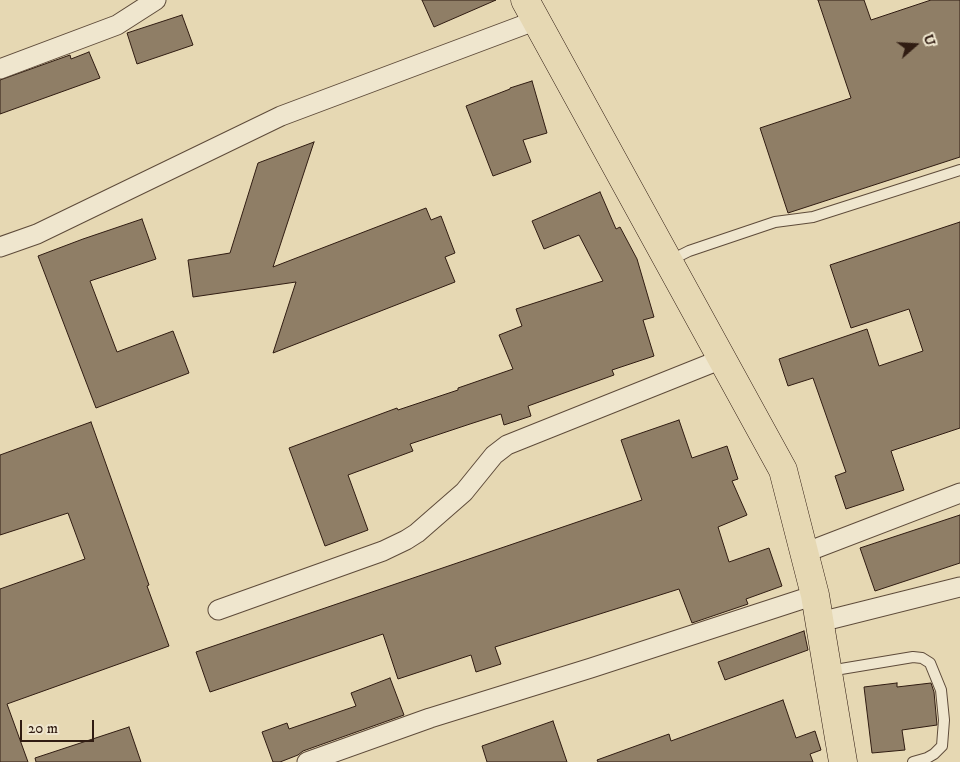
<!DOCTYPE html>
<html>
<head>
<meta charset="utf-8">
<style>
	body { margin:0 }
	#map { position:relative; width:960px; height:762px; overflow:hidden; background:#e6d8b3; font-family:"IM FELL DW Pica",serif }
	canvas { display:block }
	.north { position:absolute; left:890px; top:20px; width:50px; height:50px; -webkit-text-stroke:4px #efe6ce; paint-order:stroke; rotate:71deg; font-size:14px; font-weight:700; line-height:20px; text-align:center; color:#301c12 }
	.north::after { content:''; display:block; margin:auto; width:18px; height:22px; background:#301c12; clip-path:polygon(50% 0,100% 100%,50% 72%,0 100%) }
	.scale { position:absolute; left:20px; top:720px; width:74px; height:22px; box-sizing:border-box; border:2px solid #301c12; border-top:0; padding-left:6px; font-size:15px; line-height:18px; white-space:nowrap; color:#301c12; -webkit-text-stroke:4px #efe6ce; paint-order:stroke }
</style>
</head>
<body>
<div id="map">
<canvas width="960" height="762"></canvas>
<div class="north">U</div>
<div class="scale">20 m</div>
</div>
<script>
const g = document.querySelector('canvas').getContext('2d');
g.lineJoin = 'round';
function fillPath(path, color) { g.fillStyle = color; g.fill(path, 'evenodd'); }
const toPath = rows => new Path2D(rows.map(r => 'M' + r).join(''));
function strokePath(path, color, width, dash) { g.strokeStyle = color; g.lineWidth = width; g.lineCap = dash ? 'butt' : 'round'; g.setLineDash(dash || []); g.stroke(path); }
const building = toPath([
	[422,0,496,0,434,27,422,0],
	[818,0,864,0,871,20,931,0,960,0,960,157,788,213,760,128,851,98,818,0],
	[182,15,193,45,137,64,127,33,182,15],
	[89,52,100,78,0,114,0,80,70,55,71,59,89,52],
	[532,81,547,133,523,140,531,162,493,176,466,106,510,89,510,88,532,81],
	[314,142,273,267,426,208,431,220,441,216,455,253,445,257,455,282,273,353,296,282,193,297,188,260,230,253,258,163,314,142],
	[600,192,616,229,620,227,637,259,654,317,643,320,654,356,612,370,614,375,528,406,531,416,504,425,501,414,470,424,410,444,413,451,348,475,368,530,325,546,289,448,397,408,398,410,458,390,458,388,513,369,499,335,522,326,516,309,603,281,579,235,544,249,532,221,600,192],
	[142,219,156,259,90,281,117,352,173,331,189,373,96,408,38,256,83,239,142,219],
	[960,222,960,428,891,451,904,490,846,509,835,476,846,472,813,378,788,386,779,359,867,329,879,366,923,351,909,309,851,328,830,265,960,222],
	[679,420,692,458,727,446,738,479,732,481,747,515,718,527,729,562,769,548,782,586,746,599,748,604,692,623,679,589,495,647,501,664,476,672,471,655,398,679,383,634,210,692,196,652,642,500,621,440,679,420],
	[91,422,149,585,147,586,169,646,7,704,28,762,0,762,0,589,85,559,68,513,0,535,0,455,91,422],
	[960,515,960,563,875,591,860,548,960,515],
	[804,631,808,650,725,680,718,662,804,631],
	[390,678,404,715,303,751,298,755,280,762,273,762,262,732,287,723,289,729,356,706,351,693,390,678],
	[897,683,897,687,931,683,934,692,937,725,902,730,905,750,872,753,864,687,897,683],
	[783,700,796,738,815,731,821,750,810,754,813,762,598,762,597,760,669,734,671,741,783,700],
	[553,721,567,762,487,762,482,746,553,721],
	[129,727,141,762,36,762,35,758,129,727]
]);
const service = toPath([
	[669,261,689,251,775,222,813,217,960,170],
	[829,671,913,657,922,658,930,663,941,690,944,720,942,746,934,754,927,758,913,762]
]);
const minor = toPath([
	[0,69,117,25,156,0],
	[0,247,37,234,281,116,537,20],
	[804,553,960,493],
	[218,610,383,551,406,540,417,533,464,492,494,455,507,445,722,359],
	[820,622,960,587],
	[307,762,430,718,591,668,815,595]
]);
const trunk = toPath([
	[525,0,783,470,815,595,843,762]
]);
fillPath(building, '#8f7e66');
strokePath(building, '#301c12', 1);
strokePath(service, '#5e4b3a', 12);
strokePath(minor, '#5e4b3a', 21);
strokePath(trunk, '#301c12', 29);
strokePath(service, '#efe6ce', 10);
strokePath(minor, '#efe6ce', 19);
strokePath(trunk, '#e6d8b3', 28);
</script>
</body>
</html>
